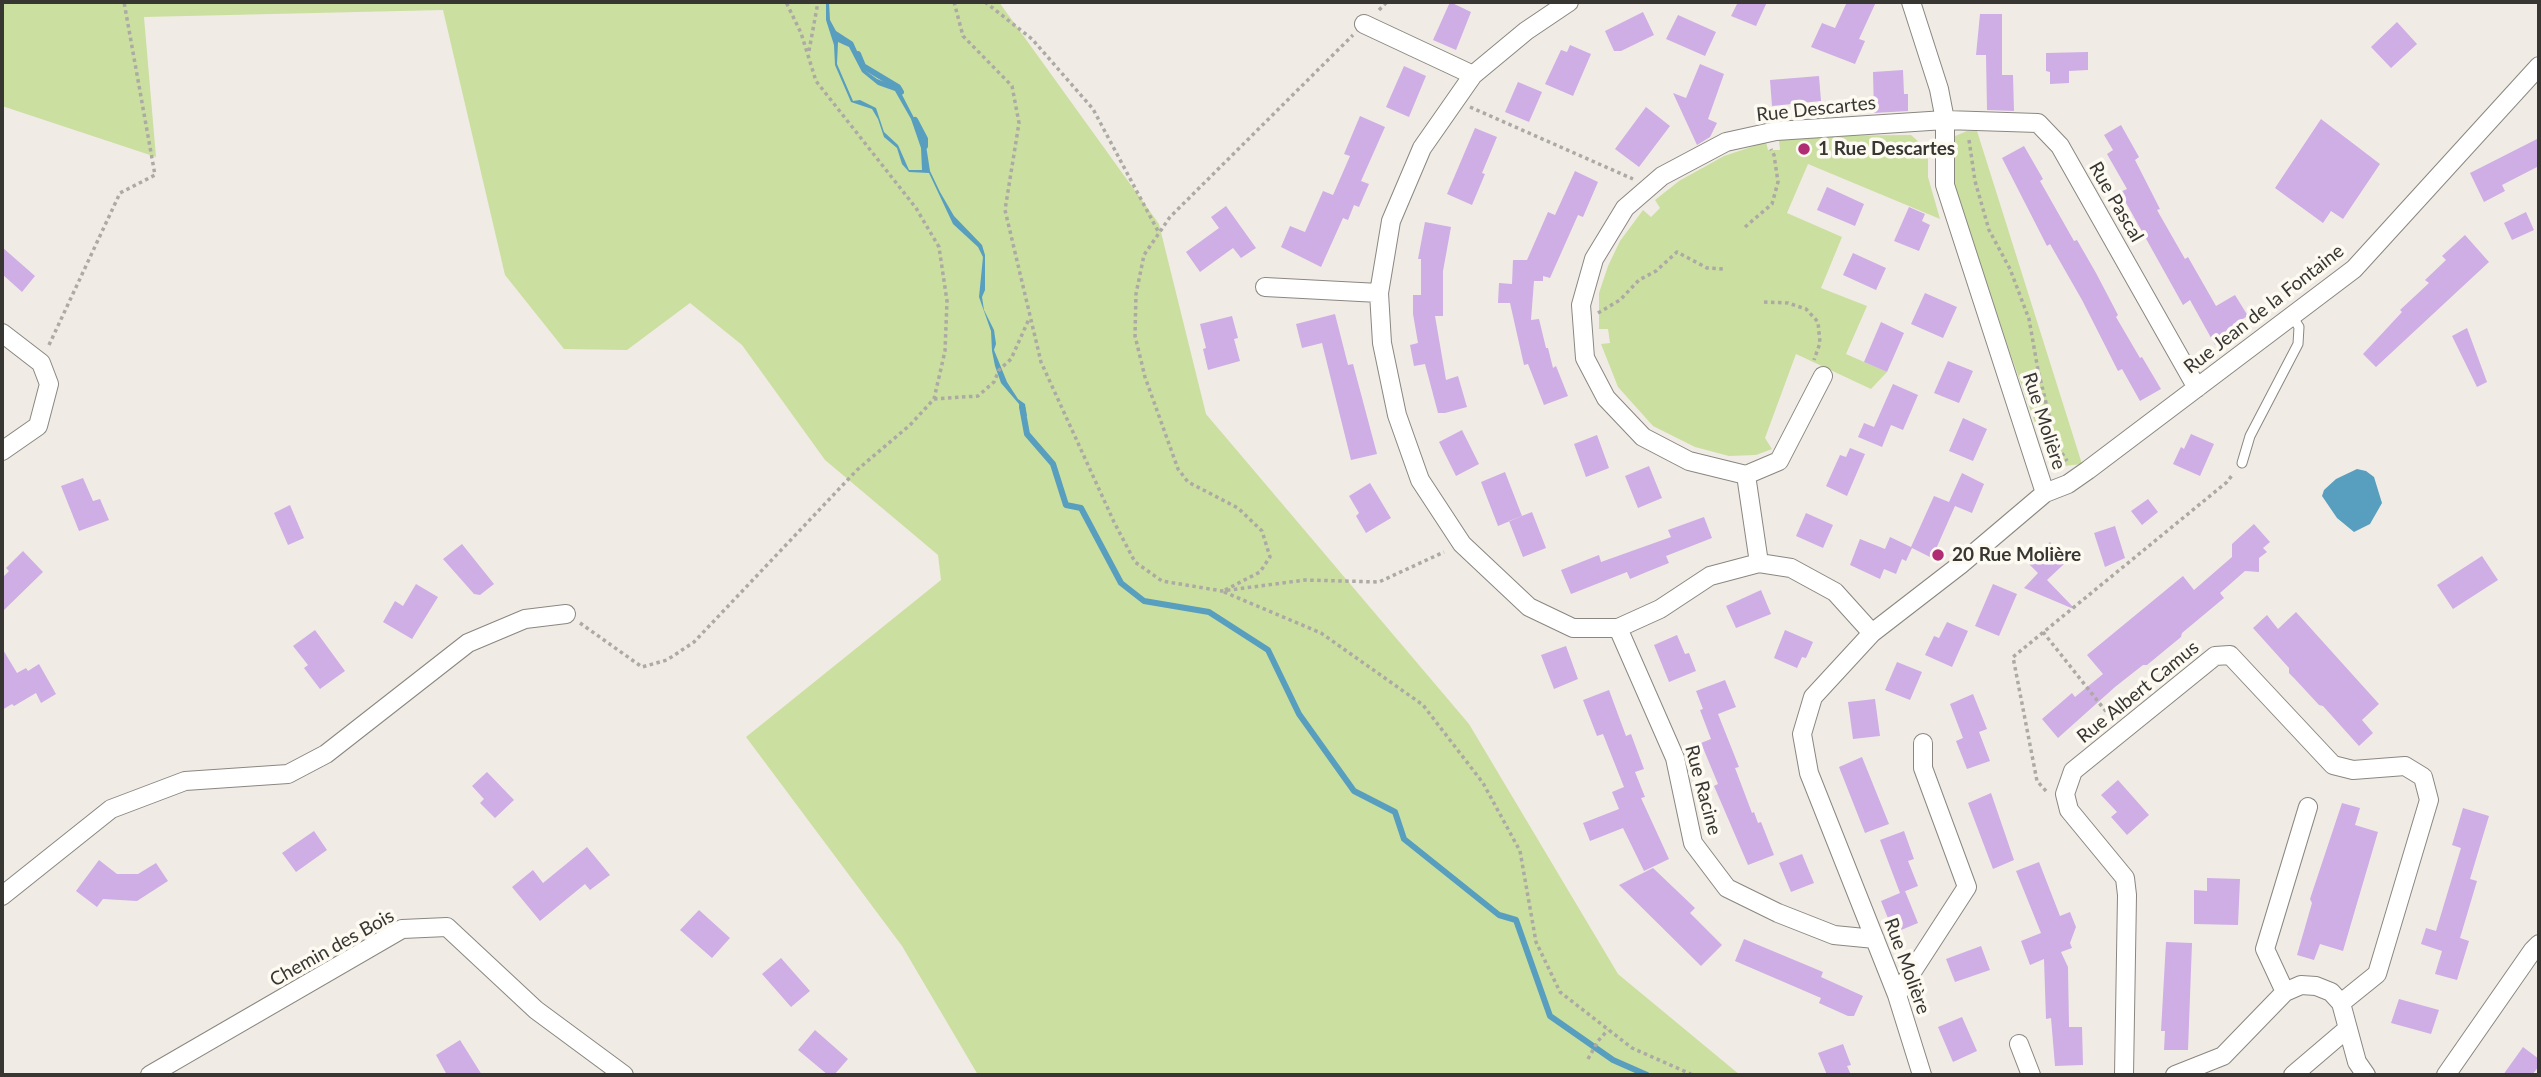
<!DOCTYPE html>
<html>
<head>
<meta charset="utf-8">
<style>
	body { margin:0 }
	#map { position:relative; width:2541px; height:1077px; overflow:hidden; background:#f0ece5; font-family:Lato,sans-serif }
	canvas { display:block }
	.frame { position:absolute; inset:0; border:4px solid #383633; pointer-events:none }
</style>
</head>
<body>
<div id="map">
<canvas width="2541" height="1077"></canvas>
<div class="frame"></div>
</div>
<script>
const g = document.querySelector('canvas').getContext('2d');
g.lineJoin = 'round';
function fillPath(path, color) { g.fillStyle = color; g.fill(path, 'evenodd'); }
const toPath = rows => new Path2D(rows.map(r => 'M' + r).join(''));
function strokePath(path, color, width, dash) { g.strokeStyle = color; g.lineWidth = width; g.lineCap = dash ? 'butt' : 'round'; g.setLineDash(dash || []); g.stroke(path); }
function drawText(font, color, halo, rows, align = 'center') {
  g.font = font + ' Lato,sans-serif'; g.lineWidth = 7; g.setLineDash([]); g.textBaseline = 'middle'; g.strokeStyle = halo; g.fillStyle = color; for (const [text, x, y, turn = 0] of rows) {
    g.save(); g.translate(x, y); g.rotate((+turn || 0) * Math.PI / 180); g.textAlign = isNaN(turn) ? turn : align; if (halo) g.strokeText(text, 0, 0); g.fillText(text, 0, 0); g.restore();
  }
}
const green = toPath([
	[2,2,999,2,1159,224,1206,414,1469,724,1618,974,1740,1075,978,1075,902,946,746,737,941,580,938,555,825,460,742,345,690,303,627,350,564,349,505,275,443,10,144,17,156,157,2,106],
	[1967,131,1977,131,2082,464,2064,466,2047,456,2010,353,1955,188,1955,136],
	[1911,135,1928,150,1928,177,1940,219,1808,164,1787,213,1842,237,1821,288,1867,306,1846,354,1887,372,1871,389,1796,354,1765,438,1772,449,1756,455,1729,456,1695,447,1653,426,1618,387,1601,344,1610,343,1608,329,1599,329,1599,293,1608,266,1620,241,1643,210,1651,217,1660,208,1655,200,1679,181,1724,156,1766,142,1768,150,1780,150,1779,140,1806,136]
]);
const water = toPath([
	[826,2,829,2,830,20,836,31,853,42,866,71,877,79,898,87,925,139,930,171,940,192,954,216,982,245,985,255,985,290,982,297,984,310,994,330,996,344,994,350,1007,382,1018,399,1025,404,1027,416,1021,415,1019,404,1001,383,995,366,992,351,991,331,979,297,983,257,978,247,953,224,929,173,909,172,902,164,897,148,884,137,878,119,872,109,851,102,835,65,834,45,826,20],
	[838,42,849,47,862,72,878,85,895,91,911,119,921,148,922,170,909,170,898,145,884,132,876,108,860,100,853,101,837,64],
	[2357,469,2366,471,2374,477,2382,503,2370,524,2354,532,2337,518,2322,496,2324,490,2336,479]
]);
const stream = toPath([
	[858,54,863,66,898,87,901,92],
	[915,120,925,139,925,146],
	[1022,407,1027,434,1053,464,1066,505,1081,508,1121,583,1144,601,1209,612,1268,650,1299,714,1354,791,1395,812,1404,839,1499,915,1516,920,1550,1016,1613,1060,1647,1075]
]);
const building = toPath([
	[1450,2,1471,12,1456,50,1433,40],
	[1738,2,1767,2,1756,26,1731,16],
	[1847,2,1876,2,1859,39,1865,41,1855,64,1811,47,1822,23,1835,28],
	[1643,12,1654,35,1621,51,1614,51,1605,31],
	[1980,14,2002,14,2002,75,2013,75,2014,111,1987,110,1986,55,1976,55],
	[1678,15,1716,32,1705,56,1666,39],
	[2397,22,2417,44,2391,68,2371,47],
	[1570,45,1591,54,1573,96,1545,84,1561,50,1567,52],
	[2088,52,2088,70,2069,71,2069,83,2050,84,2050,72,2046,71,2046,53],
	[1700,64,1724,74,1708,119,1717,123,1710,137,1697,145,1673,93,1686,98],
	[1404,66,1426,76,1409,117,1386,107],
	[1903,70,1904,94,1908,94,1908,111,1874,113,1873,72],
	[1819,76,1821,101,1772,106,1770,80],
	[1518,82,1542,92,1529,122,1505,112],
	[1646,107,1670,126,1639,167,1615,149],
	[1360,116,1385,127,1361,181,1369,184,1359,207,1354,205,1348,220,1343,218,1321,267,1281,247,1290,226,1305,232,1323,191,1333,195,1350,156,1344,154],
	[2321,119,2380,164,2343,219,2331,211,2323,223,2275,188],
	[2121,125,2139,157,2135,160,2160,209,2157,210,2185,259,2188,257,2216,306,2235,295,2248,316,2237,322,2242,331,2215,345,2190,300,2183,305,2120,192,2127,189,2107,154,2113,150,2104,135],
	[1475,128,1497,137,1482,173,1485,174,1472,205,1447,194],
	[2539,138,2539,166,2502,185,2505,191,2484,202,2470,173],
	[2024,146,2043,179,2040,181,2074,241,2077,240,2096,273,2118,315,2116,317,2140,358,2142,357,2161,389,2140,401,2122,369,2118,371,2082,300,2050,244,2047,246,2002,158],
	[1575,171,1598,182,1583,217,1578,215,1550,278,1543,276,1543,281,1534,281,1531,320,1539,319,1546,348,1548,348,1553,368,1556,366,1568,396,1544,405,1528,364,1524,365,1510,303,1498,303,1499,283,1512,284,1513,260,1527,260,1548,212,1555,215],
	[1827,187,1864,204,1855,226,1817,210],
	[1226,206,1256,248,1241,258,1233,248,1200,272,1186,252,1219,228,1211,217],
	[1909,207,1925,214,1922,221,1930,225,1919,251,1894,241],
	[2526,212,2534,230,2512,240,2504,223],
	[1425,222,1451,227,1443,271,1443,316,1435,316,1446,380,1458,376,1467,407,1445,413,1438,413,1425,364,1414,366,1410,345,1418,343,1413,314,1413,295,1421,295,1421,259,1418,259],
	[2465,235,2489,262,2376,367,2363,354,2402,312,2400,310,2429,283,2425,280,2446,260,2442,256],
	[2,247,35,276,22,292,2,274],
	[1853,253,1886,268,1876,290,1843,275],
	[1925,293,1957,307,1943,338,1911,324],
	[1335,314,1348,365,1353,364,1377,454,1351,460,1322,343,1302,348,1296,324],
	[1232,316,1238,338,1234,339,1240,361,1208,370,1203,349,1206,348,1200,324],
	[1881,322,1904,333,1887,372,1864,362],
	[2467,328,2487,382,2477,387,2452,336],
	[1948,361,1973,371,1959,403,1934,393],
	[1893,384,1918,395,1903,430,1891,425,1882,447,1858,437,1864,423,1874,427],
	[1963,418,1987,429,1973,461,1949,451],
	[1462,430,1479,464,1456,476,1439,442],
	[2191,434,2214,444,2200,476,2173,464,2181,447,2184,449],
	[1597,435,1609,468,1586,477,1574,444],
	[1850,448,1865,454,1847,496,1826,486,1840,455,1846,457],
	[1649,466,1662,498,1638,508,1625,476],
	[1505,472,1522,516,1498,526,1481,482],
	[1962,473,1984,484,1972,513,1955,506,1932,558,1912,548,1906,561,1902,559,1896,574,1884,569,1880,579,1850,565,1860,539,1885,549,1890,537,1911,547,1934,496,1949,502],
	[83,478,93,501,100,499,109,520,79,531,61,486],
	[1370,483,1391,518,1366,533,1356,516,1359,513,1349,496],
	[2148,499,2158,512,2142,525,2131,511],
	[290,505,304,538,288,545,274,513],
	[1532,512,1546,548,1523,557,1509,521],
	[1806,513,1833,525,1823,548,1796,536],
	[1704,517,1712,538,1666,556,1669,563,1649,571,1630,579,1627,572,1571,594,1561,570,1599,555,1601,562,1671,537,1668,530],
	[2254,524,2270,542,2263,548,2267,552,2259,558,2259,572,2245,571,2220,593,2224,598,2182,633,2181,637,2147,665,2143,665,2115,687,2058,738,2042,719,2072,693,2075,697,2103,674,2087,655,2183,576,2194,590,2232,557,2232,544],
	[2115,526,2125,558,2105,567,2094,533],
	[2050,542,2064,557,2064,564,2047,580,2076,610,2024,588,2038,573,2028,563],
	[462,544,494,584,480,595,474,594,443,559],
	[23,551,43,572,2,612,2,578,9,571,6,568],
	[2482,556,2498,580,2453,609,2437,585],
	[416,584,438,597,412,639,383,622,395,601,403,606],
	[1993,584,2017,594,1999,636,1975,626],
	[1761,590,1771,614,1736,628,1726,606],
	[2296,612,2379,704,2362,720,2373,733,2359,746,2323,706,2319,705,2294,678,2289,673,2289,668,2253,628,2267,615,2278,629],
	[1947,622,1968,631,1952,667,1925,655,1934,636,1939,638],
	[315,630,345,671,320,689,304,668,308,665,293,646],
	[1785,630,1813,642,1806,658,1802,657,1797,668,1774,658],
	[1677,635,1685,654,1689,653,1696,671,1669,682,1654,645],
	[1566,646,1578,679,1554,689,1541,655],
	[2,648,17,673,26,668,28,671,39,664,56,694,41,703,36,693,14,706,12,704,2,710],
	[1897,662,1922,672,1910,700,1885,690],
	[1725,680,1736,707,1718,714,1739,767,1735,768,1752,813,1754,812,1758,823,1761,822,1774,855,1748,865,1714,786,1718,784,1701,743,1711,739,1700,710,1703,709,1696,691],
	[1609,690,1626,736,1631,734,1644,769,1635,772,1645,797,1641,798,1669,859,1644,871,1623,828,1590,841,1583,823,1619,809,1612,792,1624,787,1603,734,1597,736,1583,700],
	[1973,694,1987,729,1979,732,1990,761,1967,769,1956,741,1963,738,1950,704],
	[1875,699,1880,736,1853,739,1848,702],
	[1862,757,1889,824,1865,833,1839,767],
	[487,772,514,800,495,818,480,803,484,799,472,786],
	[2118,780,2149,815,2127,835,2111,817,2117,812,2101,795],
	[1991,793,2014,860,1993,869,1968,803],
	[2342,803,2360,808,2355,825,2378,832,2343,951,2320,944,2314,960,2297,955,2312,903,2310,899],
	[2463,808,2489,816,2470,879,2477,881,2460,938,2469,941,2457,980,2435,974,2442,951,2421,944,2426,928,2436,931,2461,848,2452,845],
	[314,831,327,850,296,872,282,853],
	[1904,831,1914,859,1908,861,1918,886,1903,892,1905,891,1918,923,1894,933,1881,901,1900,893,1880,840],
	[587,847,610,875,590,890,585,884,540,921,512,887,533,870,543,883],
	[1802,854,1814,883,1791,892,1779,863],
	[99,860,117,874,138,874,156,863,168,881,137,901,103,899,97,907,76,891],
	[2039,862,2060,916,2070,912,2076,927,2070,943,2072,948,2061,952,2068,967,2069,1027,2082,1027,2083,1065,2055,1066,2051,1018,2046,1019,2044,959,2030,965,2021,941,2041,933,2016,871],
	[1653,868,1695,908,1690,913,1722,945,1701,966,1619,885],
	[2207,878,2240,879,2238,925,2194,924,2194,890,2207,891],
	[699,910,730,938,712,958,680,930],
	[1744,939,1823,972,1821,977,1863,996,1854,1016,1848,1016,1819,1003,1821,998,1735,961],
	[2166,942,2192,943,2188,1050,2164,1050,2165,1031,2161,1031],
	[1981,946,1990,970,1955,982,1946,959],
	[781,958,810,991,791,1007,762,974],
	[2399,999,2439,1010,2431,1034,2391,1023],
	[1962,1017,1977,1051,1953,1062,1938,1027],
	[815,1030,848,1059,834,1075,828,1075,798,1050],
	[460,1040,482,1075,447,1075,436,1055],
	[1843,1044,1851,1065,1847,1066,1851,1075,1827,1075,1818,1053],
	[2523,1047,2539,1059,2539,1066,2532,1075,2503,1075]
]);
const path = toPath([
	[954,2,963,36,1012,86,1019,123,1005,210,1041,362,1114,522,1135,562,1162,581,1222,591,1305,580,1379,582,1444,552],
	[985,2,1032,39,1093,109,1159,233],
	[1379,10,1387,2],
	[809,51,818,2],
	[1470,107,1633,179],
	[1969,140,1975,181,1989,230,2010,269,2029,319,2038,370,2056,444,2067,461],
	[1745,227,1772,204,1778,182,1774,155,1771,149],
	[1764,302,1788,303,1806,309,1818,322,1820,343,1814,360],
	[1598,313,1620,300,1639,280,1656,271,1677,252,1707,268,1724,269],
	[49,345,120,193,155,175,124,2],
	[934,399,978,396,994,382,999,370,1011,359,1029,319],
	[1225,590,1260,572,1270,557,1262,531,1238,508,1188,482,1178,469,1145,377,1135,336,1136,294,1144,255,1170,217,1353,35],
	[1224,592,1321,633,1423,705,1483,783,1520,851,1536,942,1560,992,1632,1048,1693,1075],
	[580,623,642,667,667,660,694,642,857,470,910,425,934,399,945,351,947,301,939,247,916,208,816,81,801,33,786,2],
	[2043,632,2112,719],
	[2046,791,2037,781,2013,657,2227,482,2233,474],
	[1588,1059,1598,1041,1608,1030]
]);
const lane = toPath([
	[2242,463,2250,436,2298,344,2299,327,2292,316]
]);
const street = toPath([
	[1569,2,1526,31,1473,75,1422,148,1391,221,1379,293,1382,343,1397,415,1420,480,1462,544,1529,607,1573,628,1618,628,1660,609,1710,576,1759,563,1791,568,1835,592,1872,633],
	[1911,2,1939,89,1945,120,1945,185,2045,493],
	[1364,24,1473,75],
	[1265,287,1379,293],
	[2,333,41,363,49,384,38,426,2,451],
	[1746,475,1779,461,1823,376],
	[1759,563,1746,475,1689,461,1643,437,1606,398,1585,358,1581,305,1594,259,1625,208,1662,176,1726,142,1776,131,1945,120,2038,123,2060,146,2197,388],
	[1618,628,1675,758,1693,843,1727,888,1778,913,1834,935,1875,939],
	[2,896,111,809,185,781,288,774,326,754,468,643,525,619,566,614],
	[2285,992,2265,949,2308,807],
	[1897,995,1967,887,1923,768,1923,743],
	[2019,1044,2031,1075],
	[150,1075,402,929,447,927,536,1010,624,1075],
	[1922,1075,1897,995,1809,773,1802,734,1813,697,1872,633,1960,565,2045,493,2068,484,2088,470,2354,269,2539,66],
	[2124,1075,2127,895,2125,878,2069,810,2065,794,2073,771,2215,656,2230,655,2333,765,2353,770,2405,766,2423,777,2429,800,2377,974,2341,1003],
	[2175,1075,2223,1056,2285,992,2301,985,2316,986,2331,992,2341,1003,2357,1062,2366,1075],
	[2293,1075,2347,1029],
	[2446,1075,2533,950,2539,944]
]);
const markers = [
	[1804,149,7,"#b12d73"],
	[1938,555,7,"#b12d73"]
];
const streetNames = [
	["Rue Descartes",1816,109,-6],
	["Rue Pascal",2116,202,60],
	["Rue Jean de la Fontaine",2264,309,-38],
	["Rue Molière",2044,421,72],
	["Rue Albert Camus",2138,692,-39],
	["Rue Racine",1703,790,75],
	["Chemin des Bois",332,948,-29],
	["Rue Molière",1907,966,70]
];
const poiNames = [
	["1 Rue Descartes",1818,149],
	["20 Rue Molière",1952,555]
];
fillPath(green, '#cbdfa0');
fillPath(water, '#589ebf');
strokePath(stream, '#589ebf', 6);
fillPath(building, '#cfade5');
strokePath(lane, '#8a8780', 11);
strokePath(street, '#8a8780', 20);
strokePath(path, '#ada9a4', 3.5, [3.5, 3.5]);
strokePath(lane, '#fff', 9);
strokePath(street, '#fff', 18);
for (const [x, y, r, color] of markers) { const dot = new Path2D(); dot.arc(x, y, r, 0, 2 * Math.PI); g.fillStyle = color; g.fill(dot); strokePath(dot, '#fdfaf2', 2.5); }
drawText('19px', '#383633', '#fdfaf2', streetNames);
drawText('bold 19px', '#383633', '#fdfaf2', poiNames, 'left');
</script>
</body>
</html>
